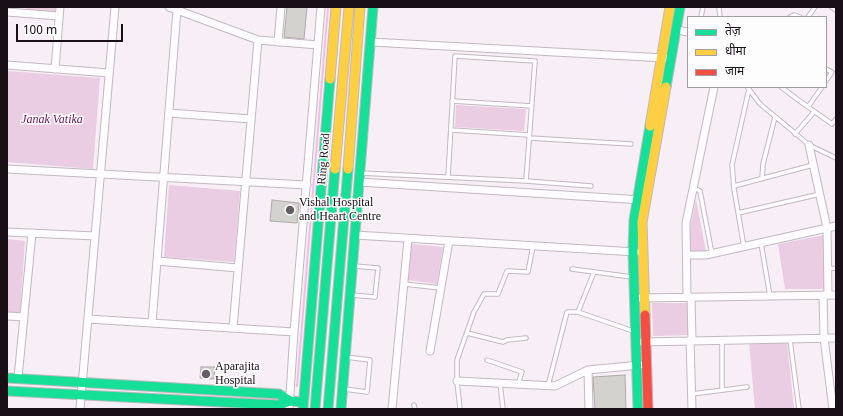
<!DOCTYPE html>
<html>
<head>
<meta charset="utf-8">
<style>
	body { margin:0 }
	#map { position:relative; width:843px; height:416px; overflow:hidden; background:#f8eef5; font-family:Georgia,"Noto Sans Devanagari",serif }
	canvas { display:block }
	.frame { position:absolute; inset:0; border:8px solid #190f17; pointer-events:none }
	.legend { position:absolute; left:687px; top:16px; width:140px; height:72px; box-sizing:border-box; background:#fdfdfd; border:1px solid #a29ea1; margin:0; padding:5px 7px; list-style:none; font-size:12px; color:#190f17 }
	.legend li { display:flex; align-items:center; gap:8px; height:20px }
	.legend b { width:20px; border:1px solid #a29ea1 }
	.scale { position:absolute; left:16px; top:24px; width:107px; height:18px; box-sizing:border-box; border:2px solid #190f17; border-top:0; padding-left:5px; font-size:12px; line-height:14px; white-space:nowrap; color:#190f17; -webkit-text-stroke:3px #fdfdfd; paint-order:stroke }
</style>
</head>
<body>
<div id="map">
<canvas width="843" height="416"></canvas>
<div class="frame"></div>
<ul class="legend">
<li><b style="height:5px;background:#16e098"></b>तेज़</li>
<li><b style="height:5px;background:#ffcf43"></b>धीमा</li>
<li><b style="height:5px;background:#f24e42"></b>जाम</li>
</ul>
<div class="scale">100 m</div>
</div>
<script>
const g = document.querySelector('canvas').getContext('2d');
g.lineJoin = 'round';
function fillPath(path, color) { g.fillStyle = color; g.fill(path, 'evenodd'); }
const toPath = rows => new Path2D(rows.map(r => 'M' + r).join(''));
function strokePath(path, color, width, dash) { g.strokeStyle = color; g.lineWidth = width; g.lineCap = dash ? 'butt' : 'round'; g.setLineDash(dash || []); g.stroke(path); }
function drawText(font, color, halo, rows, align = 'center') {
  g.font = font + ' Georgia,serif'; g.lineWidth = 3; g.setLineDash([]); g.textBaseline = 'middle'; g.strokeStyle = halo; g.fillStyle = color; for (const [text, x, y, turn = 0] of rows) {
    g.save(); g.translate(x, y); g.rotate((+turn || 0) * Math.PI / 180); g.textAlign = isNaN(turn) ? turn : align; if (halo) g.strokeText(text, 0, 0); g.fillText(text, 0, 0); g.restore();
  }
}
const green = toPath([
	[27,7,55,7,55,11,26,10],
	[7,71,100,78,93,169,7,162],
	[456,105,526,109,524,131,455,127],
	[169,185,240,191,234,262,164,257],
	[696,199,706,252,690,251,690,228],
	[824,235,825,289,785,289,778,244],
	[7,239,25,241,20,313,7,312],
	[411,244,443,247,437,284,408,280],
	[652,303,690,303,690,335,653,336],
	[749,342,787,342,794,409,755,409]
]);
const stream = toPath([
	[297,386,328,7]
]);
const building = toPath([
	[287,7,307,7,304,39,284,37,287,7],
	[272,200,299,203,297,223,270,221,272,200],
	[201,367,215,367,214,379,200,378,201,367],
	[625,375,626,409,595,409,593,377,625,375]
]);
const lane = toPath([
	[719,7,720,17],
	[831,7,836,10],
	[701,17,703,7],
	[790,17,794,15,800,17],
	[808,17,815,7],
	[826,69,832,72,826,81],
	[781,87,797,99,832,124,836,119],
	[748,88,760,104,789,128,809,145,836,158],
	[452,101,532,106],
	[808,107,822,87],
	[451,130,529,135],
	[795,134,814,112],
	[529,138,631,144],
	[360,173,526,181,591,186],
	[448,177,455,56,535,61,526,181],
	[762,179,763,164,775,117],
	[734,186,813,165],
	[694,188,700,191,712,254],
	[738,213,820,194],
	[761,243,770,296],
	[744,247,734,189,732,165,749,89],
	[572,269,632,277],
	[828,269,836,268],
	[404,284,441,288],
	[351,295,375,297,378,268,354,266],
	[578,312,594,272],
	[467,333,503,342,507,340,526,338],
	[722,340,722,390],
	[790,340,799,409],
	[487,360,522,372,518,384],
	[500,383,503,409],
	[548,386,567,312,578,312,633,331],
	[344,389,367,392,370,360,346,357],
	[692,394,747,387],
	[414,405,415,409],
	[460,409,457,381,457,360,474,312,484,294,498,294,507,271,528,272,533,246]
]);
const street = toPath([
	[169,7,258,40,318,45],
	[7,12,59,16],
	[676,30,688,32],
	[278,42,281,7],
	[371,42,665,58],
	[7,65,109,73],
	[55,69,60,7],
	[169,113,251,119],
	[809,145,827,228,828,295],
	[7,169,307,185],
	[359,182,642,200],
	[7,232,95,236],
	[355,235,636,252],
	[687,255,706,255,836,226],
	[157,261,238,268],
	[823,295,824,338,833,409],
	[687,297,686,223,714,87],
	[691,297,692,340],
	[640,298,836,295],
	[7,316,24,317],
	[88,319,294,332],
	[152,323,177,10],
	[233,328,258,40],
	[690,340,692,409],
	[642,342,836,338],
	[430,351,449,241],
	[588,370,589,409],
	[18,378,32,233],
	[457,381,555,386,588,370,640,365],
	[80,409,115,7],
	[289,409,294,332,321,7],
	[392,409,408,239]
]);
const fast = toPath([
	[666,87,680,7],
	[7,378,279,394,290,401],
	[7,391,278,405,290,401,303,402],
	[303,409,330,79],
	[315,409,335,169],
	[328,409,348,169],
	[341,409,373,7],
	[638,409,633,252,634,220,650,126]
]);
const slow = toPath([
	[330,79,336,7],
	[650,126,670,7],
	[335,169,349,7],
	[348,169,360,7],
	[645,315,642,222,666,87]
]);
const jam = toPath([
	[645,315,648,409]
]);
const markers = [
	[290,210,5,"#675d65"],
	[206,374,5,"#675d65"]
];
const parkNames = [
	["Janak Vatika",52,120]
];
const streetNames = [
	["Ring Road",324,159,-85]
];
const poiNames = [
	["Vishal Hospital",299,203],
	["and Heart Centre",299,217],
	["Aparajita",215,367],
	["Hospital",215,381]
];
fillPath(green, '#ebcde3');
strokePath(stream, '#f1bee6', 2);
fillPath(building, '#d3d2cf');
strokePath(building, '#adabaa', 1);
strokePath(lane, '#c2b9c0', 5.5);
strokePath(street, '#c2b9c0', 9);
strokePath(fast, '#c2b9c0', 11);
strokePath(slow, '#c2b9c0', 11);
strokePath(jam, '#c2b9c0', 11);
strokePath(lane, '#fefcfe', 3.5);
strokePath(street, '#fefcfe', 7);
strokePath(fast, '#16e098', 9);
strokePath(slow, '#ffcf43', 9);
strokePath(jam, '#f24e42', 9);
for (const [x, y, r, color] of markers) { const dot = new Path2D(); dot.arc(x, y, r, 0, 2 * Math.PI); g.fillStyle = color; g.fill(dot); strokePath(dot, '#fdfdfd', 1.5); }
drawText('italic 12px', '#651559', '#fdfdfd', parkNames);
drawText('12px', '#190f17', '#fdfdfd', streetNames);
drawText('12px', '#190f17', '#fdfdfd', poiNames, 'left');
</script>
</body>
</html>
